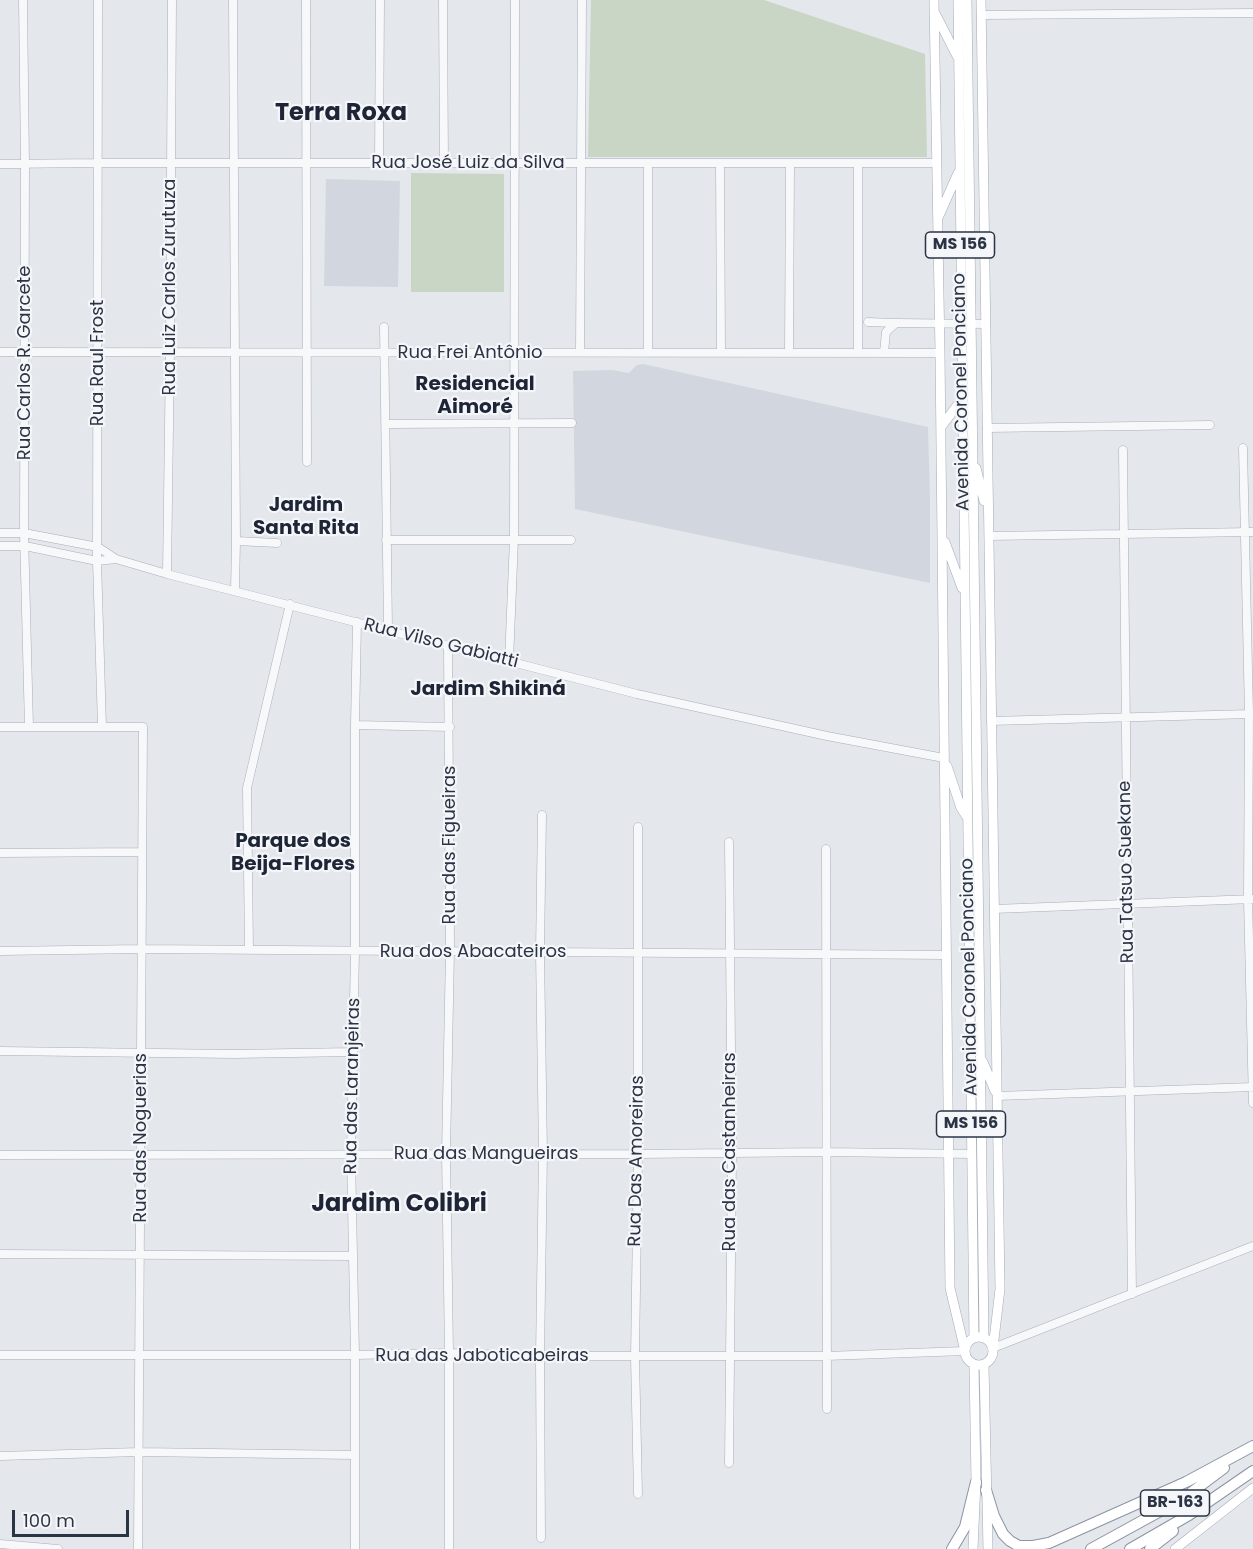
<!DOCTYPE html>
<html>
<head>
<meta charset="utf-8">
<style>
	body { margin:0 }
	#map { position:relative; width:1253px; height:1549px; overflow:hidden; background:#e4e7ec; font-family:Poppins,sans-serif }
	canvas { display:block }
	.scale { position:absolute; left:12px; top:1510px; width:117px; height:27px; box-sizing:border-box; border:3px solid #2b3445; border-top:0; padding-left:8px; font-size:18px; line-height:21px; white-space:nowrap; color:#2b3445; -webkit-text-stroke:4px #f4f6f9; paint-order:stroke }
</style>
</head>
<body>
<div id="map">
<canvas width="1253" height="1549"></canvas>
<div class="scale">100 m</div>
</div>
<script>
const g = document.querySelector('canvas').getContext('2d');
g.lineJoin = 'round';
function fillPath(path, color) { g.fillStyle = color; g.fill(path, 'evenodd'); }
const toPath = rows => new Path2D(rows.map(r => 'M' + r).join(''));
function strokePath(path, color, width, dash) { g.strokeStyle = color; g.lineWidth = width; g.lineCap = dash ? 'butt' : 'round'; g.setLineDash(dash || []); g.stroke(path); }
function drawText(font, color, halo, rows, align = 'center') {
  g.font = font + ' Poppins,sans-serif'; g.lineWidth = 4.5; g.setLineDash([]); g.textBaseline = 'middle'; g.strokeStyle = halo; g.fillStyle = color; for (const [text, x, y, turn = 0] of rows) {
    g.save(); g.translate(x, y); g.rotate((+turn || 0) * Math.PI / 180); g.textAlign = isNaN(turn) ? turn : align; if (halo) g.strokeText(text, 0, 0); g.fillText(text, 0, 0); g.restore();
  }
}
const built = toPath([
	[326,179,400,181,398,287,324,286],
	[643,364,928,427,930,498,930,583,575,509,573,371,612,370,629,373,637,365]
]);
const green = toPath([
	[591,0,764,0,925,54,927,157,588,157],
	[411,173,504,174,504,292,411,292]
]);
const minor = toPath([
	[23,0,25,163,24,533,29,727],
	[98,0,97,561,102,727],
	[233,0,236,541,235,591],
	[306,0,307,462],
	[443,0,444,163],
	[981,15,1253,13],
	[379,163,380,0],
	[648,163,648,352],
	[720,163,721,352],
	[0,164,98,163,935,163],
	[868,322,894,323],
	[384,327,388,629],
	[0,352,940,353],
	[580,352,582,0],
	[789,352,790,163],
	[858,352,858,163],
	[884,352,886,332,896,323,986,324],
	[386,424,572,423],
	[987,428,1210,425],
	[1243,448,1249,713,1248,899,1253,1103],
	[1123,450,1132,1294],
	[0,533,24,533,98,547,116,559,167,574,637,694,827,736,944,758],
	[989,536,1253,532],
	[386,540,571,540],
	[236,541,277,543],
	[0,546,25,546,97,561,116,559],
	[167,574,170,352,172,0],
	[448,646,450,951,446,1153,449,1353,449,1549],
	[509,661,514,539,515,0],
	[991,721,1251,714],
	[355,725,450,727],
	[0,727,143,727,138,1549],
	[638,827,638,1154,635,1357,638,1494],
	[729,842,732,1153,729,1463],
	[826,849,827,1409],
	[0,853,142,852],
	[994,909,1253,899],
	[249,950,247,788,290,604],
	[0,951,142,949,946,955],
	[0,1051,234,1054,353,1052],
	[997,1096,1253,1087],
	[0,1155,638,1154,826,1152,972,1154],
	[0,1254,353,1256],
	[993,1348,1253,1246],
	[0,1355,355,1355,449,1353,540,1356,826,1356,965,1351],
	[0,1456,139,1452,355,1455],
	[541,1538,540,1356,543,1154,540,952,542,815],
	[0,1544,58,1549],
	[355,1549,355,1355,351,1155,355,951,355,725,357,622]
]);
const major = toPath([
	[934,0,940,353,950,1288,965,1351],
	[958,0,974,1338],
	[967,0,984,1337],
	[981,0,1000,1289,993,1348],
	[936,15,957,56],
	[938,218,958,173],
	[941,427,962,399],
	[976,468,984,501],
	[945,542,962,588],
	[947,766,961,808,967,817],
	[983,1062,995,1091],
	'965 1351a14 14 0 1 1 28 0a14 14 0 1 1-28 0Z',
	[984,1365,988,1549],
	[973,1549,976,1482,974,1365],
	[1175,1549,1253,1488]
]);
const highway = toPath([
	[986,1490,994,1516,1003,1534,1010,1541,1019,1546,1033,1546,1049,1543,1186,1482,1253,1446],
	[952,1549,965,1527,976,1482],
	[1091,1549,1184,1498,1224,1468],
	[1130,1549,1189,1515,1253,1471],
	[1150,1549,1173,1531]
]);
const shields = [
	[960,245,69],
	[971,1124,69],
	[1175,1503,69]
];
const shieldNames = [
	["MS 156",960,245],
	["MS 156",971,1124],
	["BR-163",1175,1503]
];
const streetNames = [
	["Rua José Luiz da Silva",468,163],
	["Rua Luiz Carlos Zurutuza",170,287,-90],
	["Rua Frei Antônio",470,353],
	["Rua Carlos R. Garcete",25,363,-90],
	["Rua Raul Frost",98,363,-90],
	["Avenida Coronel Ponciano",962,392,-91],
	["Rua Vilso Gabiatti",441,644,14],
	["Rua das Figueiras",450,845,-90],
	["Rua Tatsuo Suekane",1127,872,-91],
	["Rua dos Abacateiros",473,952],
	["Avenida Coronel Ponciano",970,977,-91],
	["Rua das Laranjeiras",353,1086,-89],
	["Rua das Noguerias",141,1138,-90],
	["Rua das Castanheiras",730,1152,-90],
	["Rua das Mangueiras",486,1154],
	["Rua Das Amoreiras",637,1161,-89],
	["Rua das Jaboticabeiras",482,1356]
];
const neighbourhoodNames = [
	["Residencial",475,385],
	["Aimoré",475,408],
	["Jardim",306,506],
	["Santa Rita",306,529],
	["Jardim Shikiná",488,690],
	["Parque dos",293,842],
	["Beija-Flores",293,865]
];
const districtNames = [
	["Terra Roxa",341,114],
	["Jardim Colibri",399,1205]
];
fillPath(built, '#d2d6de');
fillPath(green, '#c9d6c5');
strokePath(minor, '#a9aeb7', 9);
strokePath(major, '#a3abb8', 10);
strokePath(highway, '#8b94a3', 12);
strokePath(minor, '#f7f8fa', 8);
strokePath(major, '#fff', 9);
strokePath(highway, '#fff', 10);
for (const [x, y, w] of shields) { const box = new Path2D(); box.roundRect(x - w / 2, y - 13, w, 26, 4.5); g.fillStyle = '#f4f6f9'; g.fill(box); strokePath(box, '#2b3445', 1.5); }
drawText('bold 16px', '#2b3445', null, shieldNames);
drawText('18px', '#2b3445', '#f4f6f9', streetNames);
drawText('bold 20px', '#1d2536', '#f4f6f9', neighbourhoodNames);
drawText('bold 24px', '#1d2536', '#f4f6f9', districtNames);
</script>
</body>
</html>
